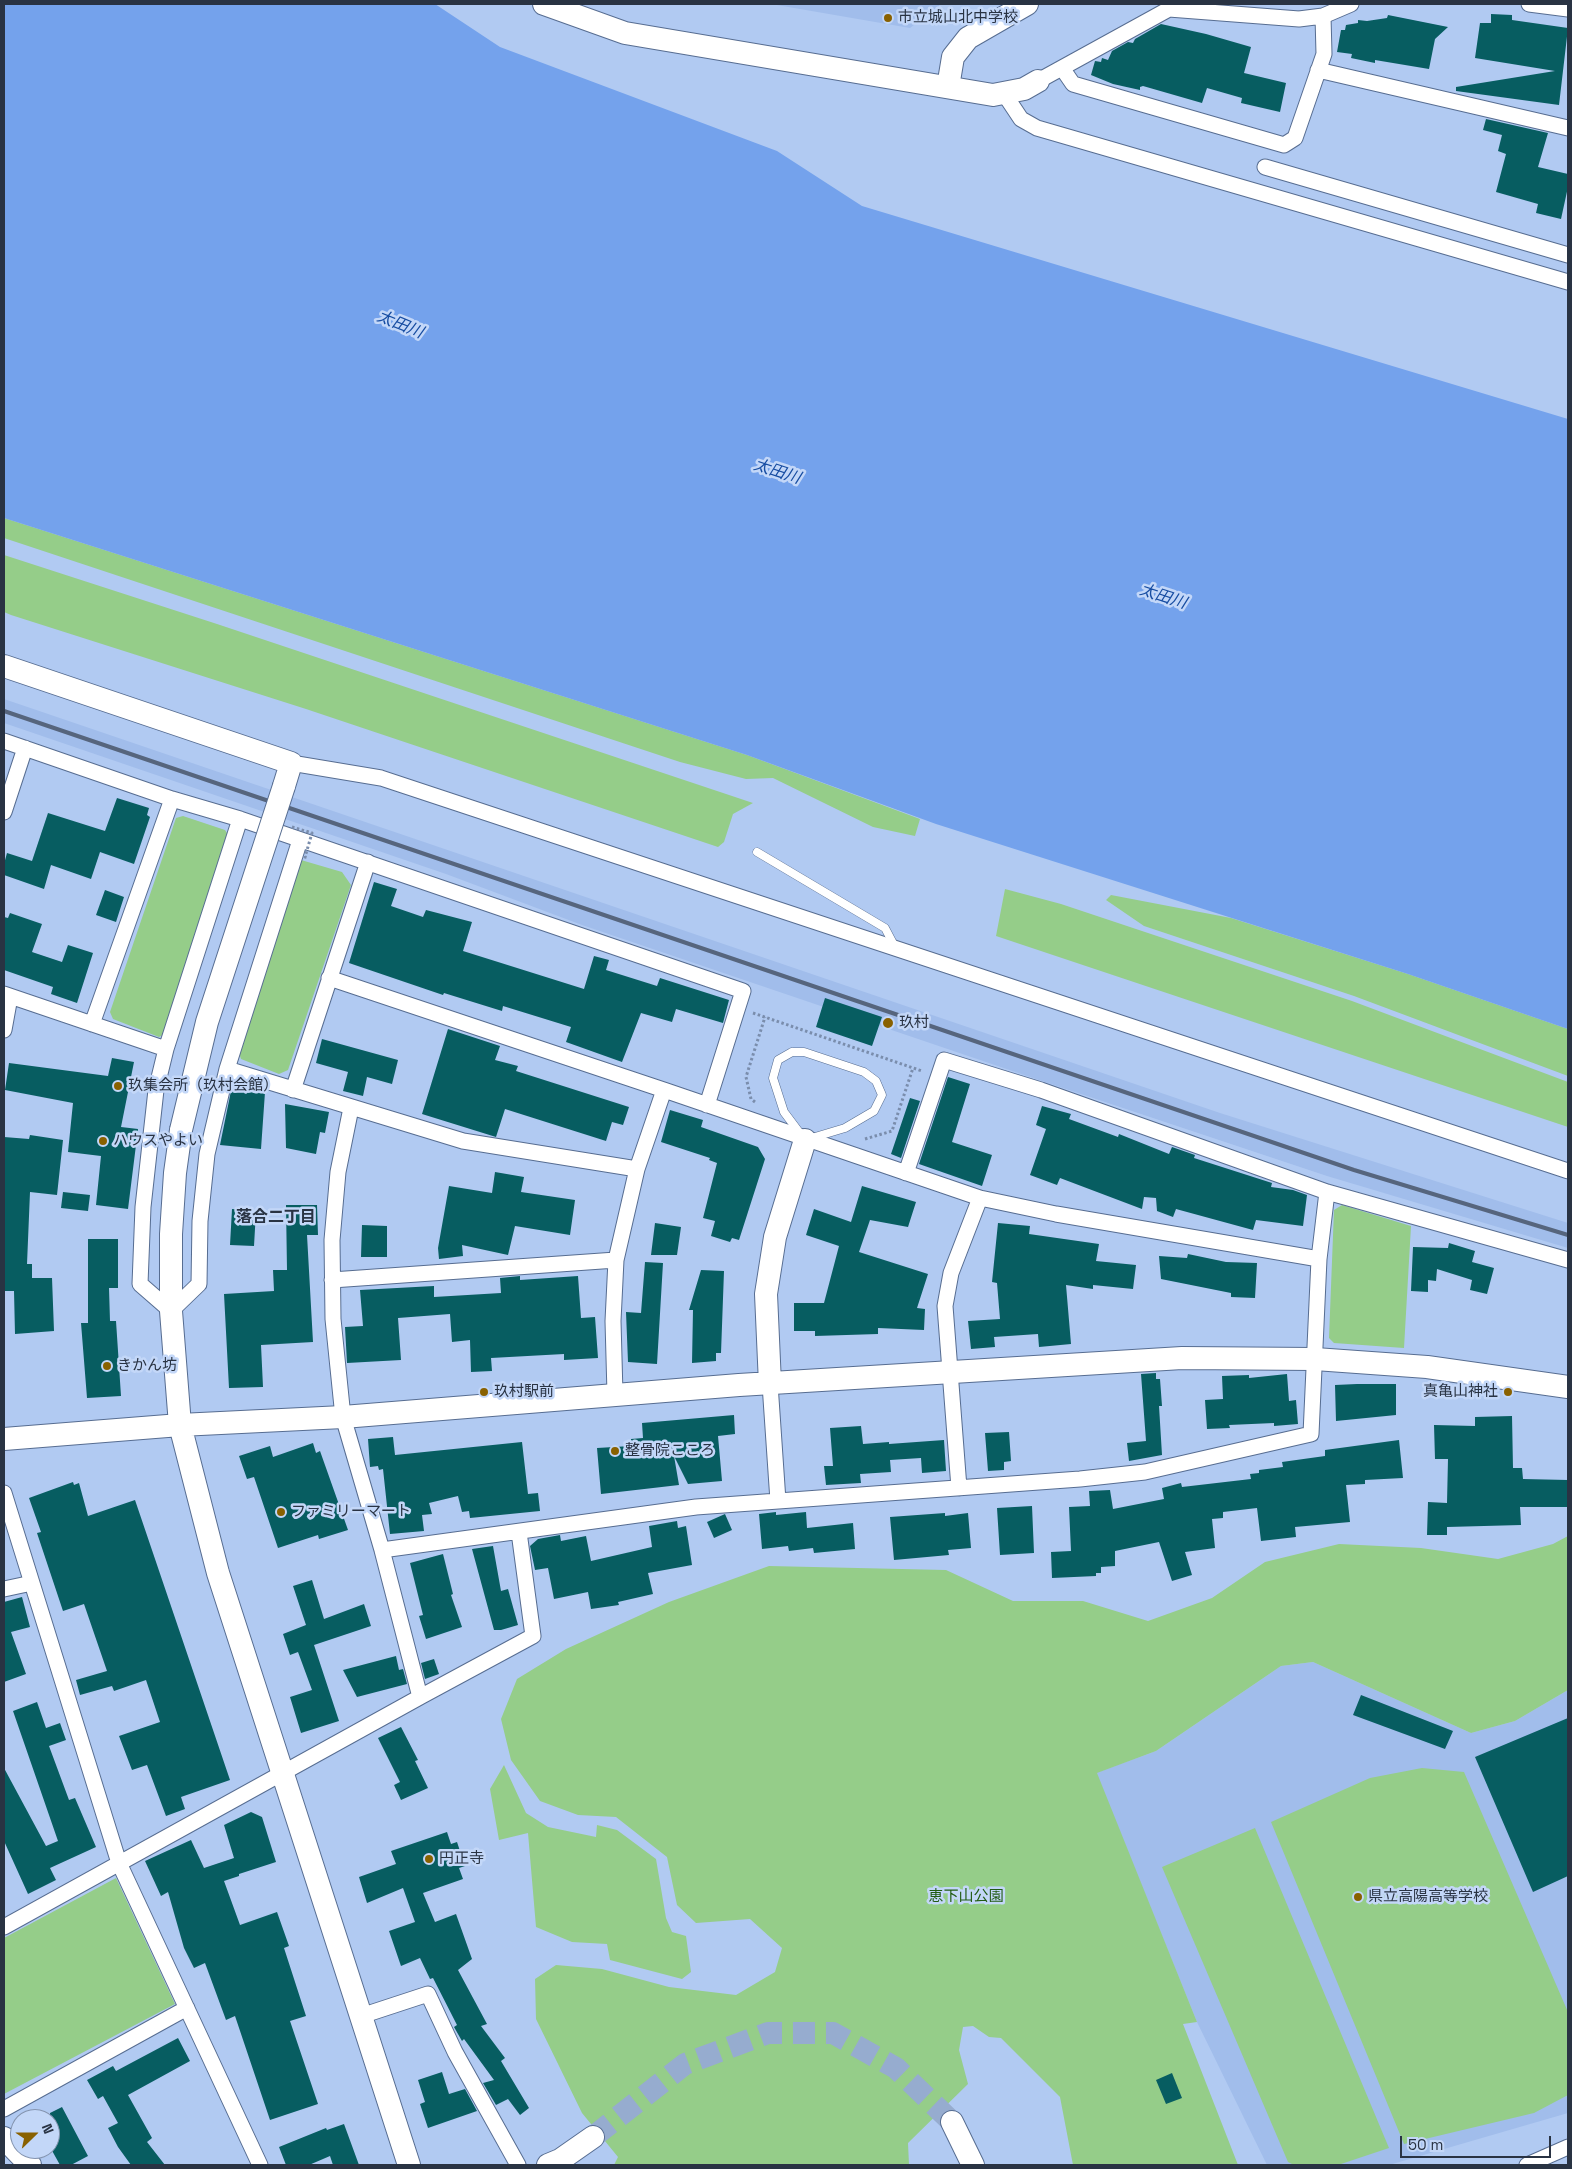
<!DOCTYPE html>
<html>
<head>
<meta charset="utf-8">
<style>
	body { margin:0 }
	#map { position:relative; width:1572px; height:2169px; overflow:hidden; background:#b1caf2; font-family:"Space Grotesk",sans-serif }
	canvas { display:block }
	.frame { position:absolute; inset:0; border:5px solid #293343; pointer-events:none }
	.north { position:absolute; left:10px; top:2109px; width:50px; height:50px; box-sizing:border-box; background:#c3d7f8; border:1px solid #8595b0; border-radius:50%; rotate:68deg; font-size:14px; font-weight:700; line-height:20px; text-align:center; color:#293343 }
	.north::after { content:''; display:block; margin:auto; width:18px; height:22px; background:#896100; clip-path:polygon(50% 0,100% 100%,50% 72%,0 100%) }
	.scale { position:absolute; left:1400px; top:2136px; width:151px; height:22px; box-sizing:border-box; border:2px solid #293343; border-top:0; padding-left:6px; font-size:15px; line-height:18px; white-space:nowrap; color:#293343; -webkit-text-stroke:4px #c3d7f8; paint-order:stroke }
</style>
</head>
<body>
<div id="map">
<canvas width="1572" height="2169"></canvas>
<div class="frame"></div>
<div class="north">N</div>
<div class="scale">50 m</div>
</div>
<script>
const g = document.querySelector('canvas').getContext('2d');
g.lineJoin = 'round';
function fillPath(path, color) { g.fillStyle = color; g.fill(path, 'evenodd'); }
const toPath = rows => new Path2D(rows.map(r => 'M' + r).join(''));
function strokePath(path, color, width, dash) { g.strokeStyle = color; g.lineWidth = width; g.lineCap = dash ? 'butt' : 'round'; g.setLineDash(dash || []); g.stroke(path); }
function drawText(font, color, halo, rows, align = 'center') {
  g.font = font + ' "Space Grotesk","Noto Sans JP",sans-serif'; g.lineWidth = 5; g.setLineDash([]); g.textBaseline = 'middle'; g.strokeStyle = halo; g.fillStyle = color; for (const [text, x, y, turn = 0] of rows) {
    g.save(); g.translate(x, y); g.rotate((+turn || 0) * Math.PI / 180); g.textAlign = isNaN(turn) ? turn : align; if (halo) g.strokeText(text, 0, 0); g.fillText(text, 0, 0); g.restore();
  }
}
const built = toPath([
	[771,4,941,4,910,28],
	[4,699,1220,1113,1568,1223,1568,1248,1327,1176,1039,1080,582,925,446,874,4,723],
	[1313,1662,1471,1733,1515,1721,1568,1690,1568,2113,1389,2165,1267,2165,1197,2022,1096,1773,1156,1751,1281,1666]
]);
const green = toPath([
	[4,518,747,755,920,819,915,836,873,827,773,778,746,779,680,762,4,538],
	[4,555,217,624,753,803,733,814,724,842,718,847,306,709,11,615,4,612],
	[183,816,225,830,229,836,165,1034,159,1037,113,1019,110,1012,176,818],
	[301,860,342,872,351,885,288,1070,279,1074,241,1059,239,1053],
	[1005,889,1061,904,1352,1001,1568,1082,1568,1127,996,936],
	[1111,895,1231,918,1408,974,1568,1029,1568,1076,1354,996,1144,926,1106,900],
	[1342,1205,1411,1226,1404,1348,1334,1343,1329,1338,1334,1210],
	[1568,1536,1568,1690,1515,1721,1471,1733,1313,1662,1281,1666,1156,1751,1097,1773,1197,2022,1183,2024,1238,2165,1073,2165,1060,2097,1001,2038,989,2037,973,2026,963,2027,959,2050,968,2084,908,2143,909,2165,614,2165,618,2157,582,2113,536,2019,535,1979,556,1965,602,1969,669,1987,736,1995,775,1972,782,1948,750,1919,696,1923,677,1905,667,1857,616,1817,578,1815,540,1801,511,1760,501,1719,517,1679,566,1649,669,1602,769,1566,946,1570,1013,1601,1083,1601,1148,1621,1212,1598,1265,1562,1339,1544,1421,1548,1498,1559,1553,1544],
	[504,1765,526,1813,548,1827,596,1837,597,1825,617,1830,656,1859,666,1918,672,1932,686,1936,691,1972,682,1979,610,1960,607,1944,572,1942,536,1927,528,1833,499,1840,490,1789],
	[1422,1768,1464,1772,1568,2012,1568,2095,1534,2113,1404,2144,1271,1822,1370,1778],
	[1255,1828,1389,2148,1338,2165,1294,2165,1288,2162,1162,1867],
	[116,1878,175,2004,4,2094,4,1938]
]);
const water = toPath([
	[4,4,435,4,500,47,777,151,862,206,1568,419,1568,1029,1408,974,936,824,747,755,4,518]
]);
const building = toPath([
	[1491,14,1512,15,1512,20,1568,28,1559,105,1456,91,1456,87,1555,71,1475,58,1480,23,1491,23],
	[1388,15,1448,27,1435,39,1429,69,1375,60,1375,63,1351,58,1352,54,1337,52,1341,30,1345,30,1346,25,1358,23,1358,20,1367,21,1387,18],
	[1161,24,1206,34,1251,47,1244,73,1286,83,1280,112,1241,103,1242,98,1207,88,1202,103,1143,86,1140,87,1140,90,1113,84,1091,75,1095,61,1101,62,1102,58,1108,60,1112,51,1128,42,1133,43,1135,39],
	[1486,119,1548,133,1538,167,1568,174,1568,187,1561,219,1536,213,1538,204,1496,192,1506,154,1498,151,1502,135,1483,130],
	[117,798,149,808,147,815,150,817,134,864,100,852,91,879,51,865,44,889,4,875,4,864,7,853,32,861,48,813,105,831],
	[374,882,397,889,391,906,423,917,426,910,472,922,463,951,584,989,594,956,609,960,606,970,657,986,660,978,729,1000,723,1023,676,1009,672,1022,641,1013,622,1062,566,1042,571,1027,503,1006,502,1011,444,993,443,995,349,963],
	[105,890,124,897,116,922,96,915],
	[10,913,42,924,32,952,62,962,68,945,93,953,77,1003,51,994,53,987,4,970,4,917,8,918],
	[825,998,882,1017,872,1046,816,1027],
	[448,1029,500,1046,495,1060,518,1066,516,1071,629,1107,623,1125,612,1122,606,1141,505,1109,496,1137,422,1114],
	[322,1039,398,1060,392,1084,367,1077,363,1096,343,1091,348,1072,316,1063],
	[112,1058,134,1062,121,1127,138,1129,128,1209,96,1205,101,1156,68,1152,73,1103,5,1090,9,1063,108,1076],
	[948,1077,970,1084,952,1142,992,1155,982,1186,919,1164],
	[241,1084,265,1092,261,1149,220,1145,231,1091,240,1092],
	[910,1098,920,1101,901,1158,891,1154],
	[285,1104,329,1112,325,1133,320,1132,316,1154,286,1148],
	[1042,1106,1071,1114,1069,1119,1118,1137,1119,1134,1169,1154,1172,1147,1195,1155,1194,1158,1272,1183,1271,1187,1293,1190,1307,1195,1303,1226,1256,1220,1253,1230,1176,1209,1173,1217,1157,1211,1156,1198,1144,1197,1142,1209,1060,1178,1057,1185,1030,1175,1046,1129,1036,1125],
	[670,1110,703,1120,701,1127,758,1147,765,1159,739,1240,732,1238,730,1242,711,1236,715,1221,703,1218,717,1163,709,1160,710,1158,661,1142],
	[30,1135,63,1140,57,1195,30,1192,27,1264,32,1264,32,1278,52,1278,54,1331,15,1334,14,1291,4,1291,4,1137,29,1139],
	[495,1172,524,1177,521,1192,575,1200,570,1235,515,1226,508,1255,462,1245,463,1256,439,1259,438,1248,449,1186,492,1193],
	[862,1186,916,1202,908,1227,870,1220,859,1252,928,1274,917,1308,925,1309,924,1330,878,1328,878,1334,815,1336,815,1331,794,1331,794,1303,824,1303,839,1246,806,1235,814,1209,851,1222],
	[63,1192,90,1195,88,1211,61,1208],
	[286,1205,317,1205,318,1235,307,1235,313,1342,261,1345,263,1387,229,1388,224,1294,274,1291,273,1270,287,1270],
	[232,1209,256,1211,254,1246,230,1245],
	[655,1223,681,1227,677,1255,651,1255],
	[998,1223,1030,1226,1029,1234,1099,1244,1096,1261,1136,1265,1133,1289,1093,1285,1093,1289,1066,1285,1071,1344,1039,1347,1038,1334,994,1337,995,1347,971,1349,968,1321,1000,1319,997,1283,992,1282],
	[362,1225,387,1226,387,1257,361,1257],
	[88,1239,118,1239,118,1288,109,1288,110,1321,116,1321,121,1396,87,1398,81,1323,88,1323],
	[1449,1243,1475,1251,1472,1262,1494,1268,1487,1294,1470,1290,1472,1280,1437,1269,1436,1281,1428,1280,1428,1292,1411,1291,1413,1247,1448,1248],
	[1188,1254,1226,1262,1257,1263,1255,1298,1231,1297,1231,1293,1161,1279,1159,1256,1187,1258],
	[645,1262,663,1263,657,1364,628,1362,626,1312,641,1313],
	[701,1270,724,1271,721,1353,716,1353,716,1361,692,1363,693,1310,689,1310],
	[520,1276,520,1280,578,1276,581,1318,595,1317,598,1358,564,1360,564,1354,491,1358,492,1371,471,1372,470,1340,452,1342,450,1314,398,1318,401,1360,347,1363,345,1327,363,1326,360,1290,434,1286,434,1297,501,1293,500,1278],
	[1156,1373,1156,1379,1160,1379,1162,1406,1159,1406,1162,1455,1129,1461,1127,1443,1146,1441,1141,1374],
	[1287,1374,1289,1401,1296,1400,1298,1424,1274,1426,1274,1423,1229,1425,1230,1428,1207,1429,1205,1400,1223,1399,1222,1376,1249,1375,1249,1378],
	[1357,1384,1396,1384,1396,1415,1336,1421,1335,1385],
	[734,1415,735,1434,718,1436,722,1481,688,1484,674,1456,679,1485,601,1494,597,1448,631,1446,631,1439,643,1438,642,1423],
	[1512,1416,1513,1468,1522,1468,1523,1479,1568,1480,1568,1507,1520,1507,1521,1525,1447,1527,1447,1535,1427,1535,1428,1502,1447,1503,1448,1459,1435,1459,1434,1425,1475,1426,1475,1417],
	[861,1426,863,1444,889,1442,889,1444,944,1440,946,1471,922,1473,921,1458,890,1460,891,1472,860,1474,861,1483,826,1485,824,1466,833,1466,830,1428],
	[1009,1432,1011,1461,1004,1462,1004,1470,988,1471,985,1433],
	[393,1437,395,1455,522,1442,528,1494,538,1493,540,1511,470,1518,469,1511,462,1512,458,1496,429,1503,432,1514,422,1515,424,1531,390,1534,383,1469,379,1470,378,1466,370,1467,368,1439],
	[1399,1440,1403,1478,1365,1480,1365,1484,1346,1485,1350,1522,1295,1527,1296,1537,1261,1541,1257,1508,1223,1512,1223,1518,1212,1519,1215,1548,1185,1552,1192,1575,1172,1581,1159,1542,1115,1551,1115,1566,1101,1567,1101,1573,1096,1573,1096,1576,1052,1578,1051,1552,1071,1551,1069,1507,1090,1506,1089,1491,1110,1490,1113,1509,1164,1499,1162,1488,1181,1483,1182,1487,1251,1479,1250,1474,1259,1473,1259,1470,1283,1467,1282,1462,1325,1456,1325,1450],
	[313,1443,316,1453,320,1451,348,1530,319,1539,318,1535,278,1548,254,1477,247,1479,239,1456,270,1446,273,1457],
	[73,1482,74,1485,79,1483,88,1516,135,1500,230,1780,181,1797,185,1809,166,1816,147,1765,132,1770,119,1736,160,1722,146,1680,114,1691,112,1686,80,1695,76,1680,107,1671,84,1604,63,1611,37,1533,41,1532,29,1498],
	[1032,1506,1034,1553,1000,1555,997,1508],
	[776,1512,776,1515,806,1512,807,1528,853,1523,855,1549,814,1553,813,1548,789,1551,788,1546,762,1549,759,1514],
	[945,1513,945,1516,968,1513,971,1548,948,1550,949,1555,894,1560,890,1517],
	[725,1514,732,1530,714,1538,707,1522],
	[677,1521,678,1528,686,1526,692,1565,648,1573,653,1594,618,1602,619,1605,591,1609,588,1592,554,1599,548,1568,535,1570,530,1546,538,1539,560,1535,561,1541,586,1536,591,1561,652,1547,649,1526],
	[493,1546,501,1591,508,1589,518,1625,501,1630,494,1630,472,1549],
	[443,1554,453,1594,451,1595,462,1627,426,1639,419,1616,423,1615,410,1563],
	[312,1580,324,1619,364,1604,371,1626,314,1645,339,1721,301,1733,290,1697,312,1690,298,1652,290,1655,283,1634,306,1625,293,1586],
	[22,1597,30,1627,11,1632,26,1674,4,1682,4,1602],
	[396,1656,399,1670,403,1669,407,1684,357,1697,343,1670],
	[434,1659,439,1674,425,1679,421,1663],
	[1361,1695,1453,1731,1445,1749,1353,1715],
	[37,1702,46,1728,60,1723,66,1740,49,1746,69,1800,75,1798,96,1847,50,1868,56,1880,28,1894,4,1841,4,1768,46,1846,58,1841,13,1711],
	[1568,1718,1568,1876,1533,1892,1475,1757],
	[401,1727,418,1760,415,1761,428,1788,401,1800,394,1785,400,1782,378,1738],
	[251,1812,262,1817,276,1862,239,1874,239,1876,224,1881,240,1925,277,1912,289,1946,284,1948,306,2016,290,2021,318,2104,270,2120,235,2016,226,2020,205,1963,194,1968,184,1948,168,1892,161,1896,145,1861,191,1840,204,1868,234,1858,224,1825],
	[447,1832,451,1844,457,1842,465,1866,459,1868,463,1879,423,1893,435,1922,456,1914,472,1959,458,1970,487,2024,481,2026,505,2058,501,2061,529,2108,520,2115,508,2099,496,2105,483,2083,494,2080,464,2039,462,2041,454,2027,457,2025,433,1978,430,1979,420,1958,401,1966,389,1931,415,1922,403,1888,367,1903,359,1877,396,1864,391,1851],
	[178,2038,190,2061,128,2095,152,2138,147,2142,165,2165,131,2165,118,2147,108,2128,118,2123,103,2096,98,2099,87,2080,113,2066,116,2071],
	[442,2072,449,2094,465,2089,477,2111,428,2128,420,2104,425,2102,418,2080],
	[1172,2073,1182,2098,1166,2104,1156,2080],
	[62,2107,88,2156,71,2165,60,2165,50,2147,50,2113],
	[344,2124,359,2165,333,2165,330,2156,309,2165,286,2165,279,2147,326,2128,327,2130]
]);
const secondaryTunnel = toPath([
	[593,2137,685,2064,768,2033,833,2033,896,2068,952,2122]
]);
const path = toPath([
	[753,1013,922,1071],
	[755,1102,751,1099,746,1077,765,1017],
	[865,1139,892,1131,913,1068]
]);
const lane = toPath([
	[757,852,885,928,895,947],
	[792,1052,804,1052,864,1072,876,1081,882,1095,874,1111,845,1128,805,1140,784,1112,773,1078,778,1060,792,1052]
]);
const street = toPath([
	[1529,4,1568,9],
	[1062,68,1073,84,1284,145,1295,138,1324,54,1323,16],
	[1318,70,1568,128],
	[1038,81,1169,9,1299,19,1323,16,1351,4],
	[1005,95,1021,119,1037,128,1568,282],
	[1265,167,1568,255],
	[4,741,172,799,240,819,743,991,707,1105],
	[291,763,381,778,1568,1171],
	[4,812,25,748],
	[240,819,166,1049,156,1090,143,1207,140,1284,171,1311,199,1284,200,1221,207,1154,227,1069,300,840],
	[329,978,664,1090],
	[4,994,166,1049],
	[92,1024,172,799],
	[4,1030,10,997],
	[227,1069,463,1141,637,1169],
	[293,1090,368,862],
	[906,1173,944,1060,1041,1090,1327,1192,1568,1260],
	[332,1280,616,1260],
	[770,1384,778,1501],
	[615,1394,613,1321,616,1260,637,1169,664,1090,980,1198,1056,1214,1319,1259],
	[959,1488,945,1306,951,1273,980,1198],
	[4,1493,119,1863,260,2165],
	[382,1550,696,1507,1080,1479,1145,1472,1311,1434,1319,1259,1327,1192],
	[4,1589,32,1583],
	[420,1697,533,1636,519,1532],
	[4,1927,420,1697,382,1550,343,1417,333,1319,332,1240,338,1172,351,1108],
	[361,2016,428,1994,455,2052,518,2165],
	[4,2109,187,2008],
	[1527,2165,1568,2147]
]);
const secondary = toPath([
	[544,4,625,33,993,95,1024,89,1038,81],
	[948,87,953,57,968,38,1027,4],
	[4,666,291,763,284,786],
	[181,1130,175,1173,171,1234,171,1311,180,1425,218,1573,409,2165],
	[770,1384,766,1294,775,1237,805,1140],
	[4,1439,180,1425,343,1417,739,1385,1182,1358,1315,1359,1427,1367,1568,1387],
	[952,2122,973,2165],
	[4,2138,30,2165],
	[548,2165,560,2160,593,2137]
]);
const rail = toPath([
	[4,711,1354,1170,1568,1235]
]);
const pathBridge = toPath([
	[292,827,312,833,305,857,309,858]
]);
const secondaryBridge = toPath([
	[181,1130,207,1022,284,786]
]);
const markers = [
	[888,18,5,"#896100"],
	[888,1023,6,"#896100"],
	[118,1086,5,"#896100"],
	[103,1141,5,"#896100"],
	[107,1366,5,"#896100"],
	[484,1392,5,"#896100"],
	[1508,1392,5,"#896100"],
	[615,1451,5,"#896100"],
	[281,1512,5,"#896100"],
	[429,1859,5,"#896100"],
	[1358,1897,5,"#896100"]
];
const poiNames = [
	["市立城山北中学校",898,18],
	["玖村",899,1023],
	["玖集会所（玖村会館）",128,1086],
	["ハウスやよい",113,1141],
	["きかん坊",117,1366],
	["玖村駅前",494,1392],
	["真亀山神社",1498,1392,"right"],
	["整骨院こころ",625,1451],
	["ファミリーマート",291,1512],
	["円正寺",439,1859],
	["県立高陽高等学校",1368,1897]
];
const parkNames = [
	["恵下山公園",966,1897]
];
const waterNames = [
	["太田川",400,325,22],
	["太田川",777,472,18],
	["太田川",1163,597,18]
];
const neighbourhoodNames = [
	["落合二丁目",276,1218]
];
fillPath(built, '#a1bdeb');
fillPath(green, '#95cd89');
fillPath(water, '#74a2ec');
fillPath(building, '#075d61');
strokePath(secondaryTunnel, '#96accf', 22, [22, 11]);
strokePath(lane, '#576d91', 9);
strokePath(street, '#576d91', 17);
strokePath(secondary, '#576d91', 24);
strokePath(path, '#7a8dac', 3, [2.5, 2.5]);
strokePath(lane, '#fff', 8);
strokePath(street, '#fff', 15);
strokePath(secondary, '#fff', 22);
strokePath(rail, '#56657d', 4);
strokePath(secondaryBridge, '#576d91', 24, []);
strokePath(pathBridge, '#7a8dac', 3, [2.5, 2.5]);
strokePath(secondaryBridge, '#fff', 22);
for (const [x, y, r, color] of markers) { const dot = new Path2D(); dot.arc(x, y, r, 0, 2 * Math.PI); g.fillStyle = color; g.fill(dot); strokePath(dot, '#c3d7f8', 2); }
drawText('15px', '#293343', '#c3d7f8', poiNames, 'left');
drawText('15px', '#215b12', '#c3d7f8', parkNames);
drawText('italic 16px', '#174da2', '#c3d7f8', waterNames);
drawText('bold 16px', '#293343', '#c3d7f8', neighbourhoodNames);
</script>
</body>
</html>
